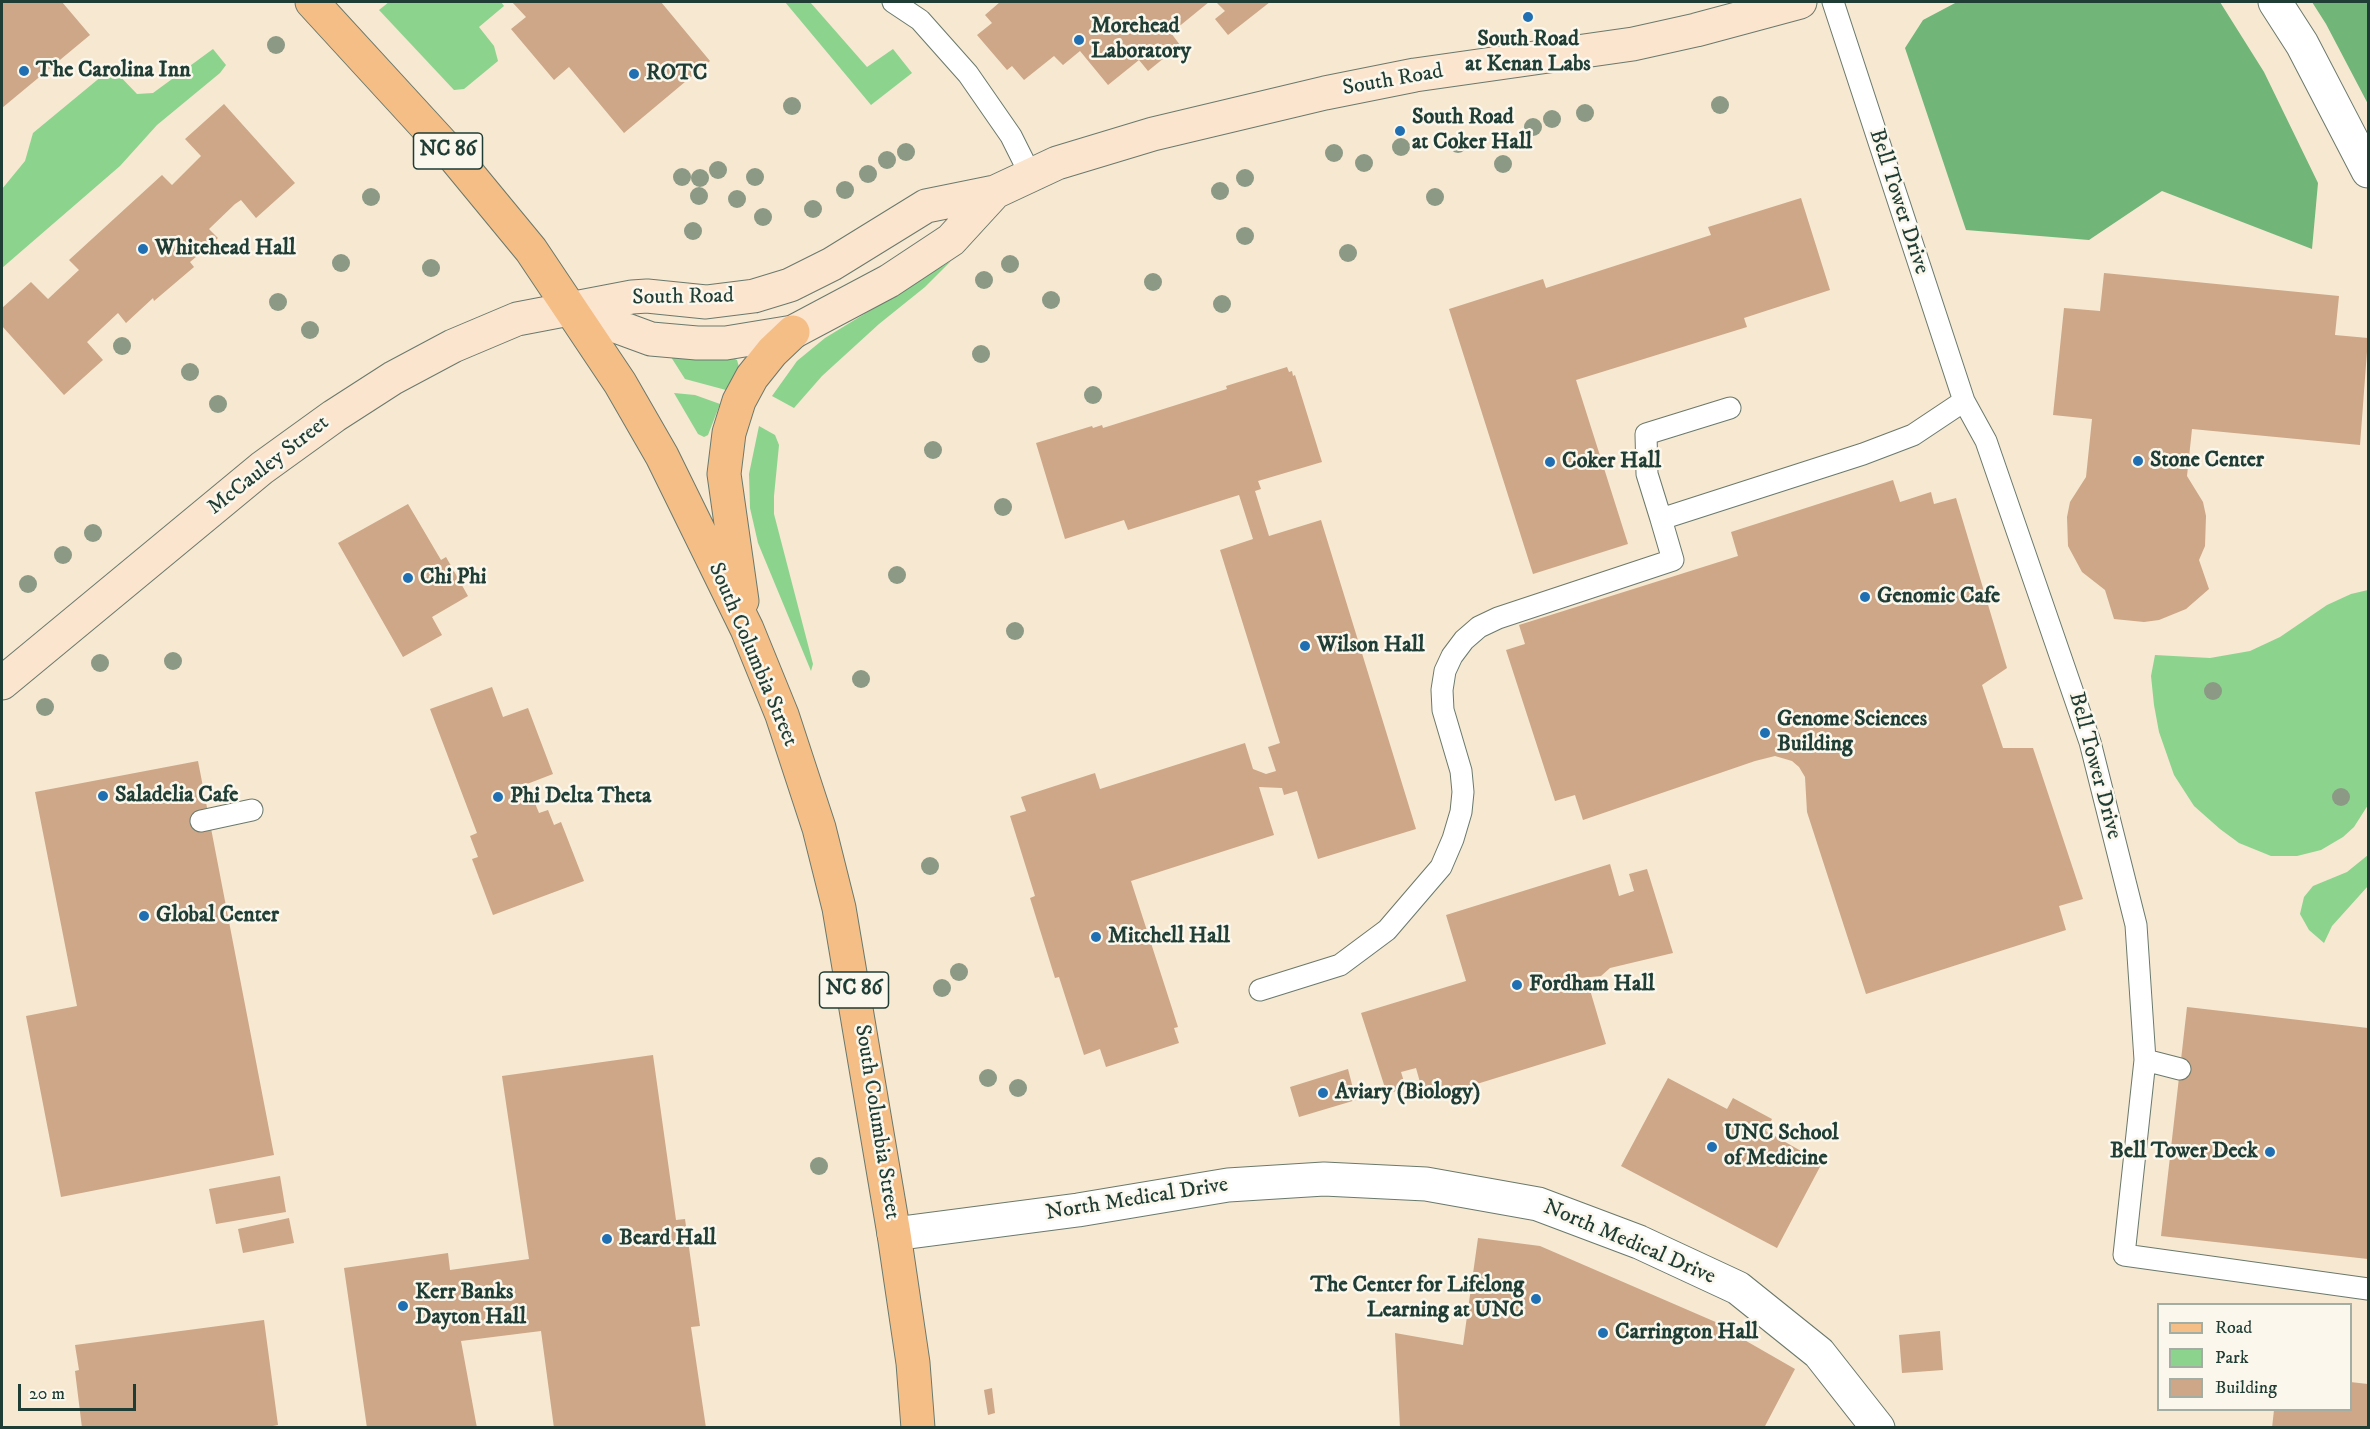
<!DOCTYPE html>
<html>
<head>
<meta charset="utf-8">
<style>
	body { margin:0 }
	#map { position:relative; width:2370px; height:1429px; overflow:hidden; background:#f6e8d1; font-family:"IM FELL DW Pica",serif }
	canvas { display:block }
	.frame { position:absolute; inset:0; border:3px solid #1f3d34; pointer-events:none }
	.legend { position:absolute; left:2157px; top:1303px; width:195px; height:108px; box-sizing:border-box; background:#fbf7ec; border:2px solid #a3ada2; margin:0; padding:8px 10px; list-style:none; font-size:18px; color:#1f3d34 }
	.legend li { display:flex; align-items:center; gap:12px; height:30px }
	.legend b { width:30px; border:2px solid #a3ada2 }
	.scale { position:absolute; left:18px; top:1384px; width:118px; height:27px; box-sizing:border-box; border:3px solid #1f3d34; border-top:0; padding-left:8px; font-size:18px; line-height:21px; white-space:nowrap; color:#1f3d34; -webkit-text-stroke:4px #fbf7ec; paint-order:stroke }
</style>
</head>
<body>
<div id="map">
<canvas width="2370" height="1429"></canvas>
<div class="frame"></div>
<ul class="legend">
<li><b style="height:8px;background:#f6be87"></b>Road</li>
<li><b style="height:16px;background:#8cd38e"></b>Park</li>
<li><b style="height:16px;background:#cda787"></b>Building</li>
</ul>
<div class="scale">20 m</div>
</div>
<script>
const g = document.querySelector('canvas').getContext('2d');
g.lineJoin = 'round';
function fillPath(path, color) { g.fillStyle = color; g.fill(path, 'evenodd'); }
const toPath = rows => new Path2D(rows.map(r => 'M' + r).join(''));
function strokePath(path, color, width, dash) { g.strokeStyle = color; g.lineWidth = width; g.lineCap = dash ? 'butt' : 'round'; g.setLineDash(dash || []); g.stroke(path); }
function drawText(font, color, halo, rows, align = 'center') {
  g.font = font + ' "IM FELL DW Pica",serif'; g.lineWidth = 5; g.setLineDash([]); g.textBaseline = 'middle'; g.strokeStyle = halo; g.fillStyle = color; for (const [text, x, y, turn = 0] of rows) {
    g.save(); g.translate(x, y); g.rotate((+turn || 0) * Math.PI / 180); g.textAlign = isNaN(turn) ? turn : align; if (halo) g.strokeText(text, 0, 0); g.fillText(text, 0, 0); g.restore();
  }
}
const green = toPath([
	[389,2,501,2,504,6,479,27,494,46,498,61,464,89,454,90,379,10],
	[785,2,810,2,867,67,893,49,912,73,871,105],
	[213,49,226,65,220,73,157,125,120,166,2,268,2,189,25,161,33,133,108,71,114,70,137,94,153,93],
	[951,261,925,287,879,324,822,376,794,408,772,396,797,361,825,338],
	[671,357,733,358,737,360,739,367,726,390,685,379],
	[674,393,695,395,720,404,708,435,704,437,698,434],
	[759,426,775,435,779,445,774,496,774,514,813,664,811,671,758,543,750,508,749,474],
	[2368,590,2368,805,2354,827,2343,837,2321,850,2297,856,2271,856,2239,843,2220,829,2194,806,2174,775,2159,732,2154,705,2151,676,2155,655,2210,658,2250,651,2280,637,2327,605,2351,594],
	[2368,855,2368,886,2332,926,2324,943,2309,930,2300,914,2304,897,2313,886,2347,872]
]);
const forest = toPath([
	[1957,2,2220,2,2264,72,2318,183,2312,249,2162,191,2089,240,1966,230,1905,48,1923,20],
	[2312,2,2368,2,2368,104,2326,24]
]);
const building = toPath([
	[2,2,62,2,90,35,2,108],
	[512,2,661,2,710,61,624,133,569,67,554,80,511,29,526,17],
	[1000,2,1209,2,1171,33,1180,45,1148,71,1139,60,1108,85,1080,51,1063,65,1054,56,1024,80,1012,66,1007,70,977,35,992,23,985,15],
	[1216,2,1270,2,1228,35,1215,19,1225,11],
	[224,104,295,183,256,218,241,200,235,204,209,229,218,238,190,262,194,267,154,301,153,298,126,323,118,313,87,342,103,360,64,395,2,326,2,308,31,282,48,299,79,270,69,260,162,175,172,185,201,156,185,139],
	[1801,198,1830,290,1744,318,1747,327,1576,380,1628,544,1533,574,1449,309,1543,279,1546,288,1711,235,1708,227],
	[2104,273,2339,296,2335,335,2368,338,2360,445,2192,429,2187,476,2203,502,2206,516,2205,546,2199,560,2209,589,2186,609,2159,620,2144,622,2114,619,2105,590,2082,572,2068,546,2067,517,2070,502,2086,477,2092,419,2053,415,2064,308,2100,311],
	[1287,367,1289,372,1292,371,1293,376,1295,375,1322,462,1258,481,1261,489,1255,491,1269,536,1321,520,1416,829,1318,859,1297,791,1284,795,1282,788,1259,787,1274,835,1131,881,1178,1027,1174,1028,1179,1043,1106,1067,1100,1049,1084,1055,1059,977,1055,978,1030,898,1035,896,1010,816,1026,811,1021,797,1095,773,1100,789,1245,743,1253,769,1266,774,1276,771,1268,747,1280,743,1220,550,1253,539,1239,495,1128,530,1124,520,1065,539,1036,443,1092,426,1093,428,1102,425,1103,428,1227,389,1226,386],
	[1893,480,1900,502,1931,492,1934,504,1956,498,2007,668,1982,685,2003,748,2033,748,2083,899,2059,906,2066,930,1866,994,1807,812,1805,777,1799,767,1792,761,1775,756,1755,761,1583,820,1575,795,1555,801,1506,650,1525,644,1519,625,1738,556,1731,532],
	[408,504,441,560,446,557,468,596,432,617,442,635,403,657,338,543],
	[492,687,503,717,528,708,553,774,527,784,539,813,548,810,554,825,561,822,584,881,493,915,472,859,478,857,470,836,477,833,430,709],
	[198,761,274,1155,61,1197,26,1016,77,1006,35,792],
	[1610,864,1619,896,1634,891,1629,874,1647,869,1673,953,1610,968,1601,976,1580,978,1584,992,1590,990,1606,1044,1425,1100,1416,1068,1401,1072,1406,1088,1387,1094,1361,1013,1466,981,1446,915],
	[2187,1007,2368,1028,2368,1259,2161,1236],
	[653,1055,676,1220,685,1219,700,1326,691,1327,706,1428,554,1428,541,1331,461,1341,477,1428,367,1428,344,1268,448,1253,450,1270,529,1259,502,1076],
	[1348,1069,1356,1100,1299,1117,1290,1087],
	[1668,1078,1727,1109,1733,1098,1772,1119,1766,1131,1822,1163,1777,1248,1621,1166],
	[280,1176,286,1212,216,1224,209,1189],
	[289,1218,294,1243,243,1253,238,1229],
	[1478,1238,1540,1246,1741,1333,1741,1338,1795,1369,1764,1428,1400,1428,1395,1333,1463,1345],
	[264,1320,278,1425,262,1428,82,1428,75,1371,79,1370,75,1345],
	[1940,1331,1943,1370,1902,1373,1899,1335],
	[2350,1382,2368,1384,2368,1428,2272,1428,2274,1410,2350,1410],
	[992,1388,995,1413,988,1415,984,1390]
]);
const lane = toPath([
	[893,2,920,20,968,74,1011,136,1030,174],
	[1833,2,1964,401,1986,441,2090,742,2136,925,2145,1060,2180,1069],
	[1661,519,1647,474,1646,434,1730,408],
	[201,821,252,810],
	[1260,990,1340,965,1387,930,1441,867,1453,839,1461,812,1463,792,1461,771,1443,710,1442,690,1445,671,1452,656,1464,640,1479,627,1498,618,1673,560,1661,519,1863,454,1913,435,1964,401],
	[2145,1060,2124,1255,2368,1289]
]);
const street = toPath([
	[2275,2,2302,44,2368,171],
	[894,1234,1078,1210,1228,1185,1324,1179,1426,1184,1538,1204,1639,1242,1738,1288,1819,1353,1878,1428]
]);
const secondary = toPath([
	[572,310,651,339,697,343,726,343,793,332,889,281,951,240,995,192],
	[2,683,262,468,334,416,393,378,453,346,517,319,632,297,647,296,706,302,754,296,790,285,832,264,926,206,995,192,1057,163,1153,134,1325,93,1415,75,1633,44,1696,30,1800,2]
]);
const primary = toPath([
	[312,2,456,159,531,250,620,383,662,456,747,629,782,715,819,828,839,908,894,1234,913,1363,918,1428],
	[742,601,724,474,729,433,739,401,752,377,772,352,793,332]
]);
const trees = [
	[276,45],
	[1720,105],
	[792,106],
	[1585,113],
	[1552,119],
	[1533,127],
	[1458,144],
	[1401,147],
	[906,152],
	[1334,153],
	[887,160],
	[1364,163],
	[1503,164],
	[718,170],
	[868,174],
	[682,177],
	[755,177],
	[700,178],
	[1245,178],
	[845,190],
	[1220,191],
	[699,196],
	[371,197],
	[1435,197],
	[737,199],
	[813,209],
	[763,217],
	[693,231],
	[1245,236],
	[1348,253],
	[341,263],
	[1010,264],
	[431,268],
	[984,280],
	[1153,282],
	[1051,300],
	[278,302],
	[1222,304],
	[310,330],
	[122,346],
	[981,354],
	[190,372],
	[1093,395],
	[218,404],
	[933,450],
	[1003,507],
	[93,533],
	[63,555],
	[897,575],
	[28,584],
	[1015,631],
	[173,661],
	[100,663],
	[861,679],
	[2213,691],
	[45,707],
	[2341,797],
	[930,866],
	[959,972],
	[942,988],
	[988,1078],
	[1018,1088],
	[819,1166]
];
const markers = [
	[1528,17,6,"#1f6fb2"],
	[1079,40,6,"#1f6fb2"],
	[24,71,6,"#1f6fb2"],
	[634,74,6,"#1f6fb2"],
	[1400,131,6,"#1f6fb2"],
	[143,249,6,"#1f6fb2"],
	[2138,461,6,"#1f6fb2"],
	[1550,462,6,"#1f6fb2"],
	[408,578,6,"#1f6fb2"],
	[1865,597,6,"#1f6fb2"],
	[1305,646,6,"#1f6fb2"],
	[1765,733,6,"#1f6fb2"],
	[103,796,6,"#1f6fb2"],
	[498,797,6,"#1f6fb2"],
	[144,916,6,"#1f6fb2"],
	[1096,937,6,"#1f6fb2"],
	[1517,985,6,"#1f6fb2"],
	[1323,1093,6,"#1f6fb2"],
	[1712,1147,6,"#1f6fb2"],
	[2270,1152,6,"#1f6fb2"],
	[607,1239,6,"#1f6fb2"],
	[1536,1299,6,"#1f6fb2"],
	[403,1306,6,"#1f6fb2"],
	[1603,1333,6,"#1f6fb2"]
];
const shields = [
	[448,151,69],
	[854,990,69]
];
const shieldNames = [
	["NC 86",448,151],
	["NC 86",854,990]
];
const poiNames = [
	["Morehead",1091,27],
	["Laboratory",1091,52],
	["South Road",1528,40,"center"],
	["at Kenan Labs",1528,65,"center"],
	["The Carolina Inn",36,71],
	["ROTC",646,74],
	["South Road",1412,118],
	["at Coker Hall",1412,143],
	["Whitehead Hall",155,249],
	["Stone Center",2150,461],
	["Coker Hall",1562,462],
	["Chi Phi",420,578],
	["Genomic Cafe",1877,597],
	["Wilson Hall",1317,646],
	["Genome Sciences",1777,720],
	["Building",1777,745],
	["Saladelia Cafe",115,796],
	["Phi Delta Theta",510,797],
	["Global Center",156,916],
	["Mitchell Hall",1108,937],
	["Fordham Hall",1529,985],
	["Aviary (Biology)",1335,1093],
	["UNC School",1724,1134],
	["of Medicine",1724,1159],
	["Bell Tower Deck",2258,1152,"right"],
	["Beard Hall",619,1239],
	["The Center for Lifelong",1524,1286,"right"],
	["Learning at UNC",1524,1311,"right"],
	["Kerr Banks",415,1293],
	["Dayton Hall",415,1318],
	["Carrington Hall",1615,1333]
];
const streetNames = [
	["South Road",1393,81,-10],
	["Bell Tower Drive",1898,202,72],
	["South Road",683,298,-1],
	["McCauley Street",269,466,-38],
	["South Columbia Street",752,655,67],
	["Bell Tower Drive",2094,766,75],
	["South Columbia Street",876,1122,81],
	["North Medical Drive",1137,1200,-9],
	["North Medical Drive",1629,1243,23]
];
fillPath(green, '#8cd38e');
fillPath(forest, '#71b579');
fillPath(building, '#cda787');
strokePath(lane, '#6a796b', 23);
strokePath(street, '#6a796b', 35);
strokePath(secondary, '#6a796b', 35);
strokePath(primary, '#6a796b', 35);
strokePath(lane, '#fff', 21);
strokePath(street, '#fff', 33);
strokePath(secondary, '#fbe5cf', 33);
strokePath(primary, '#f6be87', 33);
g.fillStyle = '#8c9a85';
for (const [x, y] of trees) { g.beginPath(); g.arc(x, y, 9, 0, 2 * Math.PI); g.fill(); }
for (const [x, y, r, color] of markers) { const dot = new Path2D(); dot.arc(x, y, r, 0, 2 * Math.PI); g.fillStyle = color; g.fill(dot); strokePath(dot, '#fbf7ec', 2); }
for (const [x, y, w] of shields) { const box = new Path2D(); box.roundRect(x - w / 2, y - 18, w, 36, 4.5); g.fillStyle = '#fbf7ec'; g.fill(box); strokePath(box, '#1f3d34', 1.5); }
drawText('bold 21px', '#1f3d34', null, shieldNames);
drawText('bold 22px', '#1f3d34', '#fbf7ec', poiNames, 'left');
drawText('22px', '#1f3d34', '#fbf7ec', streetNames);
</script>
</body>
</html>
